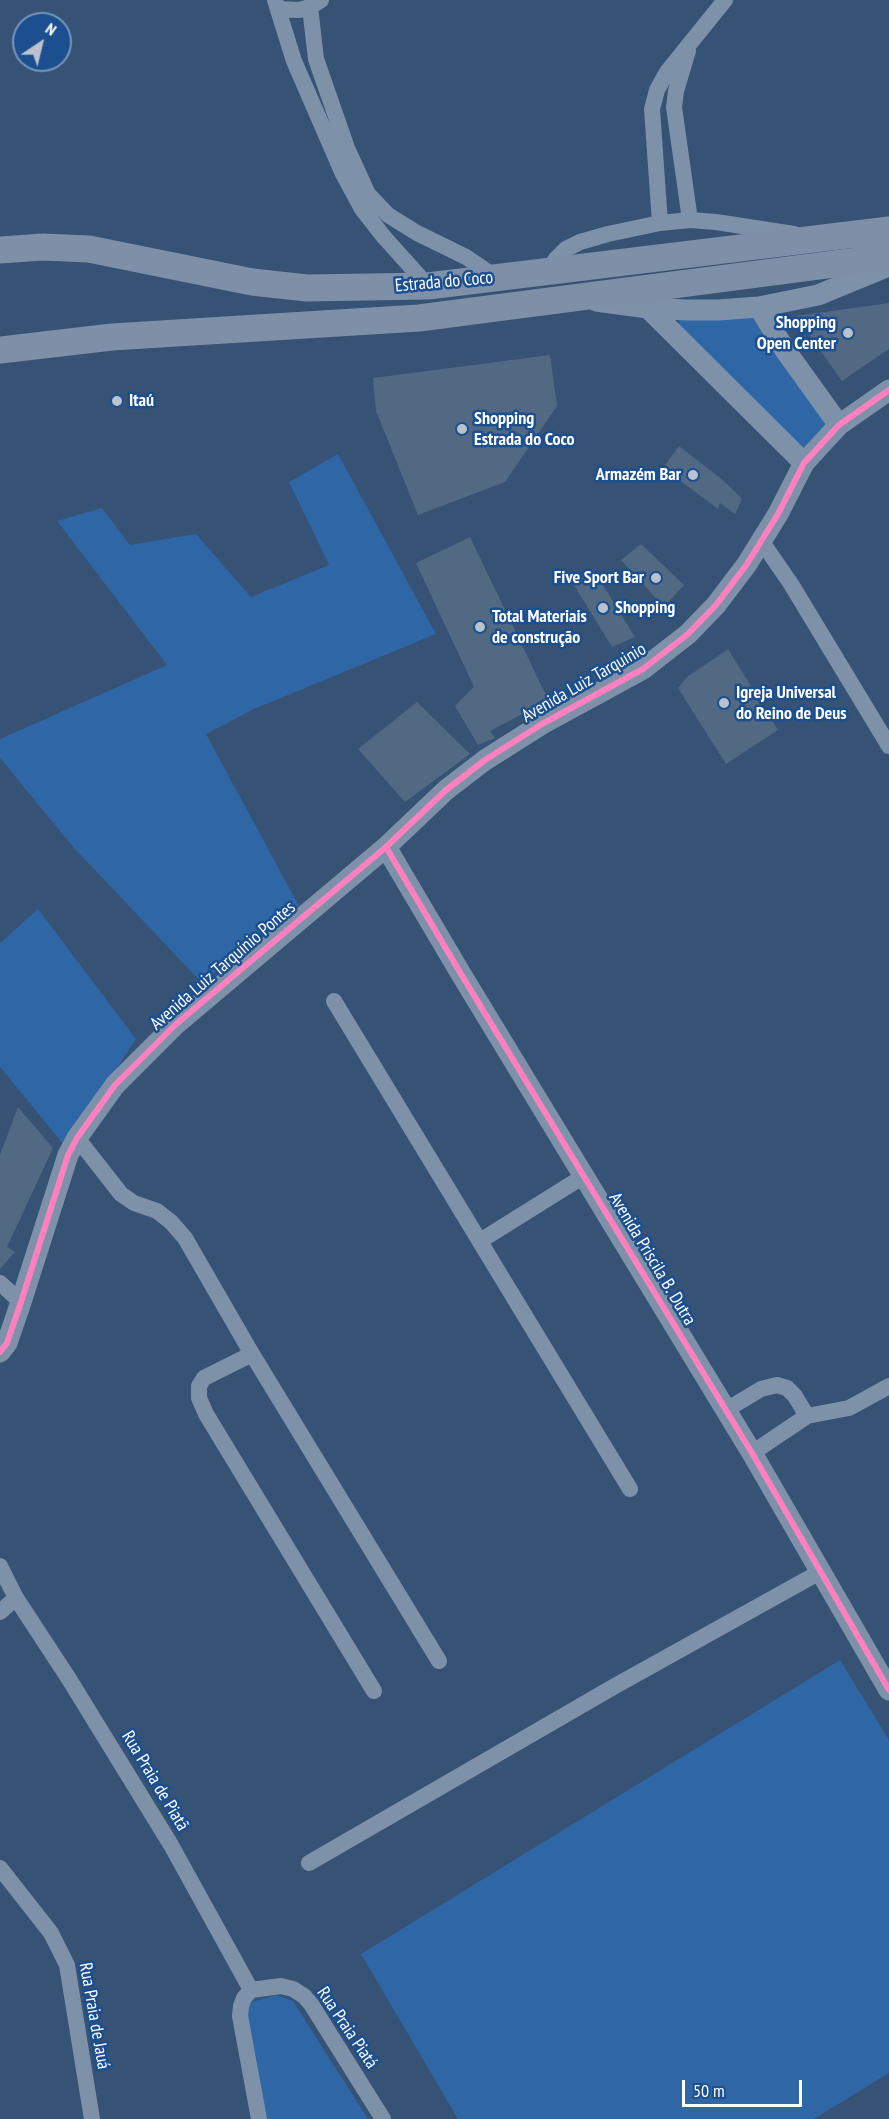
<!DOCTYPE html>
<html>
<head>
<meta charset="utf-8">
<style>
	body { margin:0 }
	#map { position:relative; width:889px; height:2119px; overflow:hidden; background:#365274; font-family:"PT Sans Narrow",sans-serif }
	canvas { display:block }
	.north { position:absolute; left:12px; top:12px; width:60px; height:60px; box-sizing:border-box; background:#1b4f8f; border:2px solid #7695bc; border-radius:50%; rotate:35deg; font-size:16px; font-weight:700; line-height:24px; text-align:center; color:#fff }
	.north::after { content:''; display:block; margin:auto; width:21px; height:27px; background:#b9c2ce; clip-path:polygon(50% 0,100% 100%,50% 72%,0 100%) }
	.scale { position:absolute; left:682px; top:2080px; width:120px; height:27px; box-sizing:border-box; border:3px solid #fff; border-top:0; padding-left:8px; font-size:18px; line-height:21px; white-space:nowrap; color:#fff; -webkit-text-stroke:4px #1b4f8f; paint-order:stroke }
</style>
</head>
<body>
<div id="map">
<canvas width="889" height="2119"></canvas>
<div class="north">N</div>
<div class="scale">50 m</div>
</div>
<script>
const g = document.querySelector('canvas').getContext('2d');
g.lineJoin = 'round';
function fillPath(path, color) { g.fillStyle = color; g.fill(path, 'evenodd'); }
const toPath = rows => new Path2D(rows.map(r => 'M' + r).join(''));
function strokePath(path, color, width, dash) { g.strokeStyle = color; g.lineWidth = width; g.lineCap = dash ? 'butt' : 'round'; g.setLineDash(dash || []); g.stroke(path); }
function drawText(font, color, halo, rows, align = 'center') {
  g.font = font + ' "PT Sans Narrow",sans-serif'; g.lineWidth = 5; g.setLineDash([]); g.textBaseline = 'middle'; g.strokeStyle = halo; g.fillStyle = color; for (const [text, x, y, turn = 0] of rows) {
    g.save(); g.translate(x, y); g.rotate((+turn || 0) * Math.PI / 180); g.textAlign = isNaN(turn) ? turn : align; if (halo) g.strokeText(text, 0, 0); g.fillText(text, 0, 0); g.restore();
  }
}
const green = toPath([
	[681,318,754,318,830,426,802,454,676,328],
	[338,454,436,634,254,709,206,734,299,906,202,983,74,848,0,758,0,739,167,665,57,521,102,508,130,545,196,534,251,597,329,565,289,482],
	[38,909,136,1039,65,1146,0,1067,0,943],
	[840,1660,889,1740,889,2073,814,2119,458,2119,361,1954],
	[276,1995,293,2001,368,2119,264,2119,245,2012,252,2002]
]);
const building = toPath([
	[889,303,889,349,842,381,796,316],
	[550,355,557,406,505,482,418,515,376,411,373,378],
	[679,446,724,481,742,499,735,514,720,503,718,509,663,468],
	[470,537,544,691,551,699,490,731,495,738,478,745,455,706,474,687,416,563],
	[641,544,684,585,664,607,621,560],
	[593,569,635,637,612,647,571,580],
	[728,649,778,730,726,764,678,688,687,677],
	[417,702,470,754,405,802,358,749],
	[18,1107,53,1148,7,1247,15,1252,0,1269,0,1155]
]);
const minor = toPath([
	[275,0,294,61,343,174,362,209,384,237,428,286],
	[310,7,316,59,347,148,368,194,388,215,417,233,466,257,497,278],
	[279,9,299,10,310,7,321,0],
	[688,51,676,91,674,107,690,220],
	[660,223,652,109,657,90,667,72,725,0],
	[546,273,556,259,566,249,580,242,608,234,660,223,690,220,716,222,794,234],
	[762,542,791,584,889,746],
	[334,1001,630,1489],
	[77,1138,121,1194,134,1203,157,1211,171,1222,185,1238,252,1354,439,1661],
	[480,1241,584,1176],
	[0,1283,21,1302],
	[252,1354,204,1378,199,1386,199,1398,206,1414,374,1691],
	[726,1410,761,1389,777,1385,787,1388,795,1396,807,1416],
	[752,1453,807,1416,849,1408,889,1386],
	[0,1566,16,1598,69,1679,171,1845,251,1990],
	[0,1612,16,1598],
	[309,1863,615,1686,820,1572],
	[0,1868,51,1933,67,1965,92,2119],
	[259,2119,240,2016,241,2006,244,1998,251,1990,281,1986,293,1989,304,1996,311,2004,383,2119]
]);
const tertiary = toPath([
	[596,301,648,308,686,310,718,310,759,307,818,295,889,266],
	[759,307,785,350,839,425],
	[648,308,804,463],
	[386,847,461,974,752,1453,889,1690],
	[0,1352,7,1343,21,1302,68,1155,77,1138,115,1085,175,1025,386,847,446,790,485,760,542,724,643,669,688,634,716,605,747,564,778,514,804,463,839,425,889,390]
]);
const trunk = toPath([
	[0,250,43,247,89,249,252,282,307,288,428,286,889,230],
	[0,350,112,337,419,318,889,257]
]);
const cycleway = toPath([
	[386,847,461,974,752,1453,889,1690],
	[0,1352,7,1343,21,1302,68,1155,77,1138,115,1085,175,1025,386,847,446,790,485,760,542,724,643,669,688,634,716,605,747,564,778,514,804,463,839,425,889,390]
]);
const markers = [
	[848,333,6,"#b9c2ce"],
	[117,401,6,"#b9c2ce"],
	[462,429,6,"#b9c2ce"],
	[693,475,6,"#b9c2ce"],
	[656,578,6,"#b9c2ce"],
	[603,608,6,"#b9c2ce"],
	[480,627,6,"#b9c2ce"],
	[724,703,6,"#b9c2ce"]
];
const streetNames = [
	["Estrada do Coco",444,282,-5],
	["Avenida Luiz Tarquinio",584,683,-30],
	["Avenida Luiz Tarquínio Pontes",223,966,-41],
	["Avenida Priscila B. Dutra",652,1259,59],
	["Rua Praia de Piatã",155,1781,59],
	["Rua Praia de Jauá",94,2016,80],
	["Rua Praia Piatá",347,2028,56]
];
const poiNames = [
	["Shopping",836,323,"right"],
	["Open Center",836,344,"right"],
	["Itaú",129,401],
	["Shopping",474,419],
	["Estrada do Coco",474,440],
	["Armazém Bar",681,475,"right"],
	["Five Sport Bar",644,578,"right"],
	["Shopping",615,608],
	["Total Materiais",492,617],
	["de construção",492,638],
	["Igreja Universal",736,693],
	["do Reino de Deus",736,714]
];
fillPath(green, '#2f66a5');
fillPath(building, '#526984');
strokePath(minor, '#7d92a8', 16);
strokePath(tertiary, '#7d92a8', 21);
strokePath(trunk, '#7e90a7', 27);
strokePath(cycleway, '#ff80c0', 6);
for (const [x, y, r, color] of markers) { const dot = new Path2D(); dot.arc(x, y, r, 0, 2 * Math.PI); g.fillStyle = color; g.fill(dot); strokePath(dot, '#1b4f8f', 2); }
drawText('18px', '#fff', '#1b4f8f', streetNames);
drawText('bold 18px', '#fff', '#1b4f8f', poiNames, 'left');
</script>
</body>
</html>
